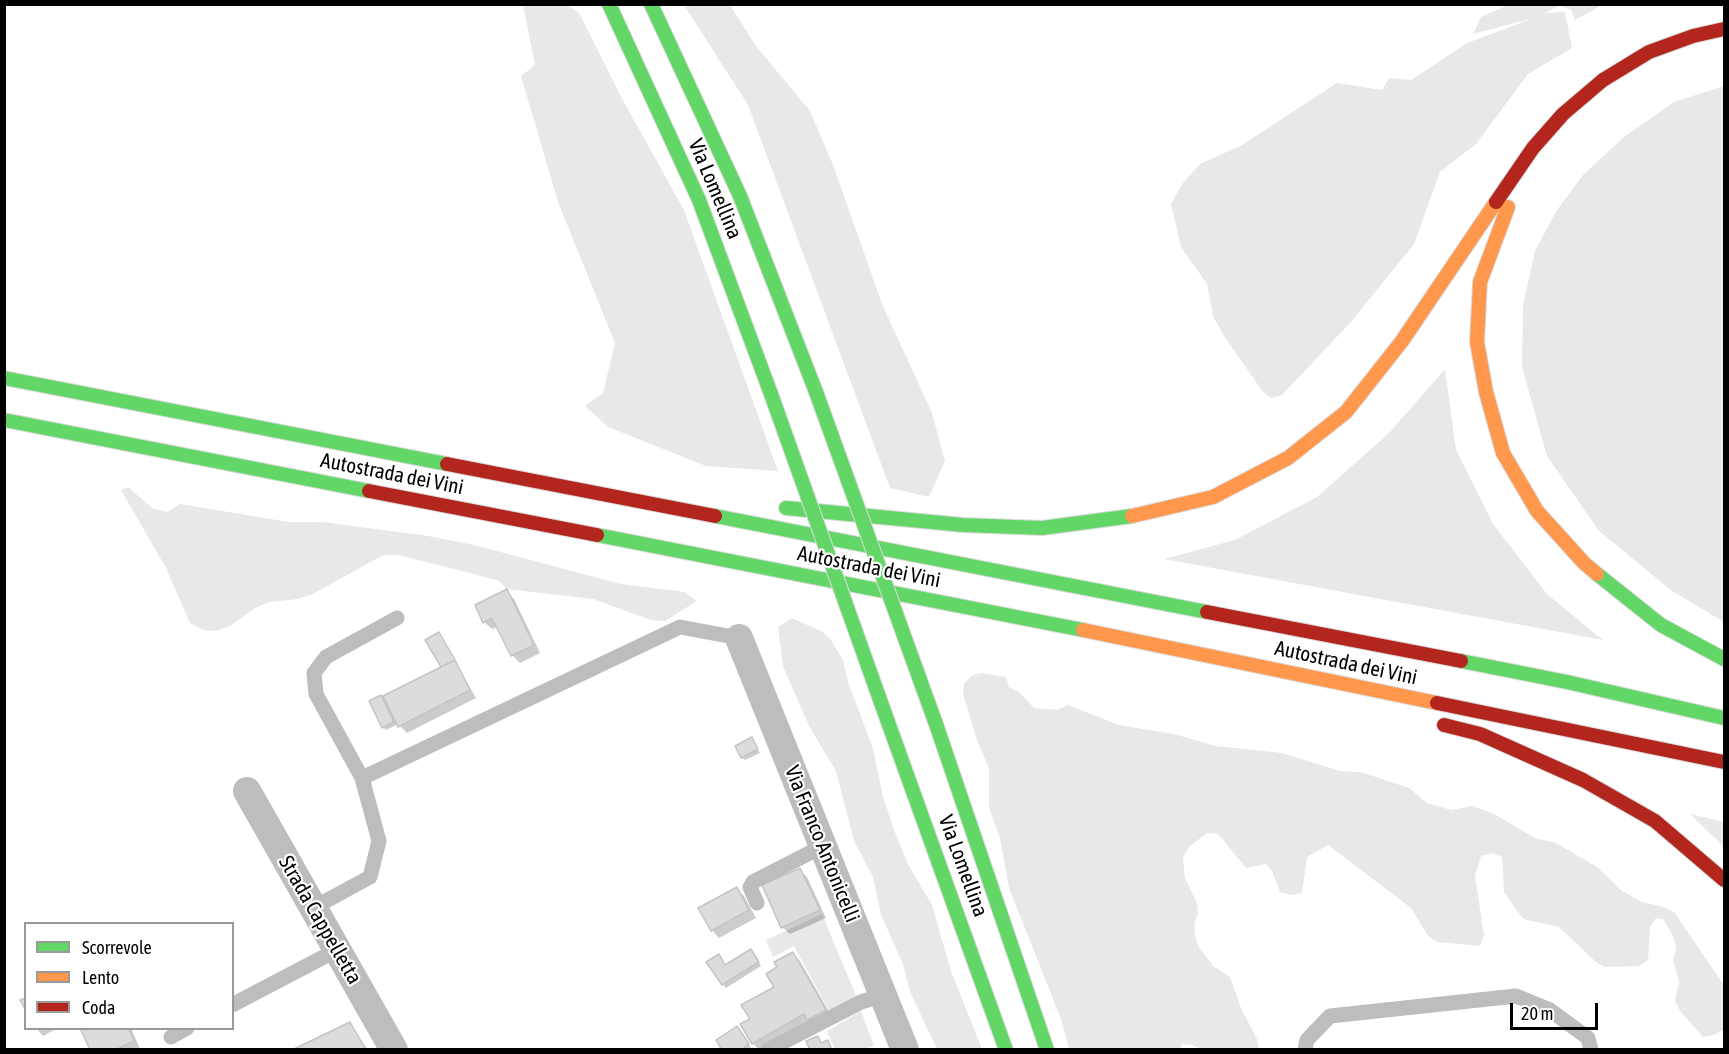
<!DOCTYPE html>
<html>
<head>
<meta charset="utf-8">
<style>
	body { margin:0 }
	#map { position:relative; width:1729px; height:1054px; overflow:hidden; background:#fff; font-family:"Asap Condensed",sans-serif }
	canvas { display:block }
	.frame { position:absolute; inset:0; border:6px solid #000; pointer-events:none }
	.legend { position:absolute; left:24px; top:922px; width:210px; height:108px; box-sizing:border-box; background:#fff; border:2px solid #999; margin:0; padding:8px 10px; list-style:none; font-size:18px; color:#000 }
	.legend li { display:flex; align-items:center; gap:12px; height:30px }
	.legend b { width:30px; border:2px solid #999 }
	.scale { position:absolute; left:1510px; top:1003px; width:88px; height:27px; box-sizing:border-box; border:3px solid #000; border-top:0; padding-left:8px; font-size:18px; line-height:21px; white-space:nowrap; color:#000; -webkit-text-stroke:4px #fff; paint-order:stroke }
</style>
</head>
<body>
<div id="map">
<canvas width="1729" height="1054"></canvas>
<div class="frame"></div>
<ul class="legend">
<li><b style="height:8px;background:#63d668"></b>Scorrevole</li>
<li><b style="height:8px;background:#ff974d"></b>Lento</li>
<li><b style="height:8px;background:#b3261e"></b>Coda</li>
</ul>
<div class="scale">20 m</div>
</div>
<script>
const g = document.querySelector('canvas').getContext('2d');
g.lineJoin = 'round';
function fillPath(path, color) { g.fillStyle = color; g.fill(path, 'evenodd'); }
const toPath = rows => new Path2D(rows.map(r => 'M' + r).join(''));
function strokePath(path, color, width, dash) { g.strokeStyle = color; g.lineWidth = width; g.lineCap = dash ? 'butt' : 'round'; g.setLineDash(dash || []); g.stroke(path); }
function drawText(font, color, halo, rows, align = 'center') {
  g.font = font + ' "Asap Condensed",sans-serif'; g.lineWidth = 4.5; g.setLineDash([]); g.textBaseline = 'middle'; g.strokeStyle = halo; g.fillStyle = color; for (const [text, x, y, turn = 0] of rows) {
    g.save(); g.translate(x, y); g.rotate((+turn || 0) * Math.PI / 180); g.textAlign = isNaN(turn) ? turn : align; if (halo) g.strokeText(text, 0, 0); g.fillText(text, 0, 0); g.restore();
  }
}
const green = toPath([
	[523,5,567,5,579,13,619,93,684,210,778,471,706,466,608,427,585,406,603,393,615,343,558,202,521,76,535,65],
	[684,5,730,5,756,46,810,111,833,165,882,304,932,413,945,461,929,497,890,488,748,105],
	[1508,5,1602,5,1575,20,1571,10,1559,5,1546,13,1565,12,1572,48,1528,74,1476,144,1440,172,1414,244,1350,323,1282,395,1271,398,1263,392,1224,336,1213,316,1207,284,1181,247,1171,204,1182,184,1200,164,1242,145,1337,83,1382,90,1389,78,1411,80,1467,43,1534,18,1473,34,1481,17],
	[1724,86,1724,622,1672,591,1599,531,1547,456,1522,367,1523,305,1535,251,1557,210,1583,175,1624,137,1674,102],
	[1445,369,1456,450,1493,524,1547,594,1603,640,1164,559,1235,540,1317,497,1390,432],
	[128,487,152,508,167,512,180,504,289,522,323,522,428,536,474,545,621,584,685,592,697,601,665,621,651,620,593,599,507,589,499,581,470,573,398,555,383,555,313,594,298,599,269,602,255,608,230,626,216,631,203,630,190,623,166,568,121,490],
	[792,618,823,632,831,640,843,660,848,682,873,749,883,797,894,830,908,864,932,905,951,971,982,1049,937,1049,910,992,903,964,881,915,873,877,854,841,836,771,809,726,783,666,778,627],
	[981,673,1006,677,1009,687,1019,692,1034,708,1057,710,1068,705,1119,725,1174,734,1216,746,1282,753,1340,771,1361,772,1409,788,1427,803,1451,810,1473,806,1494,814,1535,838,1556,843,1597,867,1622,891,1642,902,1664,907,1674,912,1724,985,1724,1029,1714,1035,1703,1037,1680,1011,1675,1001,1679,981,1673,960,1676,950,1674,938,1663,919,1656,918,1650,927,1648,960,1639,966,1605,967,1596,962,1559,927,1523,919,1504,892,1502,857,1492,853,1481,856,1475,876,1484,935,1480,946,1438,942,1428,936,1411,908,1328,845,1307,857,1302,893,1291,895,1280,892,1272,871,1266,864,1246,868,1218,834,1207,833,1189,847,1183,857,1185,878,1197,903,1198,914,1194,924,1195,936,1199,947,1213,966,1230,977,1241,1008,1257,1039,1259,1049,1200,1049,1193,1045,1182,1044,1180,1050,1069,1049,1061,1019,1009,888,1000,838,989,808,989,768,977,740,963,694,964,684,971,676],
	[1690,814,1724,822,1724,847],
	[822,914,857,998,829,1011,794,946,773,957,766,940],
	[861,1011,874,1046,865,1049,835,1049,827,1031]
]);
const shadow = toPath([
	[506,591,514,599,540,653,520,663,512,655,498,627,492,629,484,622],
	[439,634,476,698,407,733,398,724,386,730,383,727,381,697,387,703,442,668],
	[752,739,760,753,745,760,742,757],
	[800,870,807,877,826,918,790,934,782,927],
	[736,889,744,896,756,918,719,938,712,930],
	[754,954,761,966,726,988,723,984,722,960,726,966],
	[793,954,800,961,832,1017,759,1050,753,1043,752,1019,776,987,779,968],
	[350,1024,368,1050,296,1050],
	[36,1028,58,1028,43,1036],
	[82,1028,131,1028,140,1049,91,1050],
	[740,1031,751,1048,723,1050]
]);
const building = toPath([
	[507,589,534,645,511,656,492,618,483,623,475,605,507,589],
	[439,632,455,660,441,667,425,640,439,632],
	[455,660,470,690,398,727,383,696,455,660],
	[381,695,394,722,382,728,369,701,381,695],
	[752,737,758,749,741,758,735,746,752,737],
	[800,868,820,910,781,928,762,885,800,868],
	[737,887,749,910,711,931,698,908,737,887],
	[751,949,759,962,722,985,706,962,719,954,725,965,751,949],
	[793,952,826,1010,807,1020,804,1014,752,1044,740,1024,750,1019,741,1005,774,987,766,974,777,967,774,962,793,952],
	[26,998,26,1011,20,1000,26,998],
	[350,1022,366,1050,292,1050,350,1022],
	[737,1026,749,1044,741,1050,722,1050,716,1040,737,1026],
	[80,1028,128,1028,134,1041,115,1050,90,1050,80,1028],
	[818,1036,821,1043,828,1040,832,1050,810,1050,806,1041,818,1036]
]);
const lane = toPath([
	[362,778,316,694,314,673,326,657,397,618],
	[757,903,750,887,753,882,823,846],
	[313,908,370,877,379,841,362,778,680,627,739,638],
	[232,1005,337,950],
	[171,1037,187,1028],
	[768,1050,861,1002,883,995],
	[1305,1050,1307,1040,1330,1016,1516,996,1550,1010,1588,1038,1591,1050]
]);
const street = toPath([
	[739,638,905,1050],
	[247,791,394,1050]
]);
const fast = toPath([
	[609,4,699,200,771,394],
	[651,4,740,196,816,392],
	[4,378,447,464],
	[4,420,369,491],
	[786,508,963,525,1042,528,1132,516],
	[715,516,1207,612],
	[597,535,1083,630],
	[1597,574,1661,625,1724,659],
	[1461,661,1567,682,1724,718],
	[879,697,1006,1050],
	[937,727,1047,1050]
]);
const slow = toPath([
	[1508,207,1480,282,1477,342,1486,392,1503,453,1537,511,1584,563,1597,574],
	[1132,516,1213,497,1288,458,1346,412,1402,341,1496,202],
	[1083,630,1437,703]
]);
const jam = toPath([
	[1496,202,1533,148,1563,114,1603,80,1649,52,1693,36,1724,29],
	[447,464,715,516],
	[369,491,597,535],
	[1207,612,1461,661],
	[1437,703,1724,762],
	[1444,725,1480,734,1583,780,1655,821,1724,880]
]);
const fastBridge = toPath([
	[816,392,937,727],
	[771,394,879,697]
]);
const streetNames = [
	["Via Lomellina",715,189,67],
	["Autostrada dei Vini",392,474,11],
	["Autostrada dei Vini",869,567,11],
	["Autostrada dei Vini",1346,663,12],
	["Via Franco Antonicelli",822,844,68],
	["Via Lomellina",963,866,70],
	["Strada Cappelletta",320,920,60]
];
fillPath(green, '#e8e8e8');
fillPath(shadow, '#0003');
fillPath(building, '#dcdcdc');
strokePath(building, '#c4c4c4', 1.5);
strokePath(fast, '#dbdbdb', 16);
strokePath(slow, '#dbdbdb', 16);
strokePath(jam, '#dbdbdb', 16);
strokePath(lane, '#bdbdbd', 15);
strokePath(street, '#bdbdbd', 28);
strokePath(fast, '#63d668', 14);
strokePath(slow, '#ff974d', 14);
strokePath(jam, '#b3261e', 14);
strokePath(fastBridge, '#dbdbdb', 16, []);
strokePath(fastBridge, '#63d668', 14);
drawText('21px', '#000', '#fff', streetNames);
</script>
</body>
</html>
